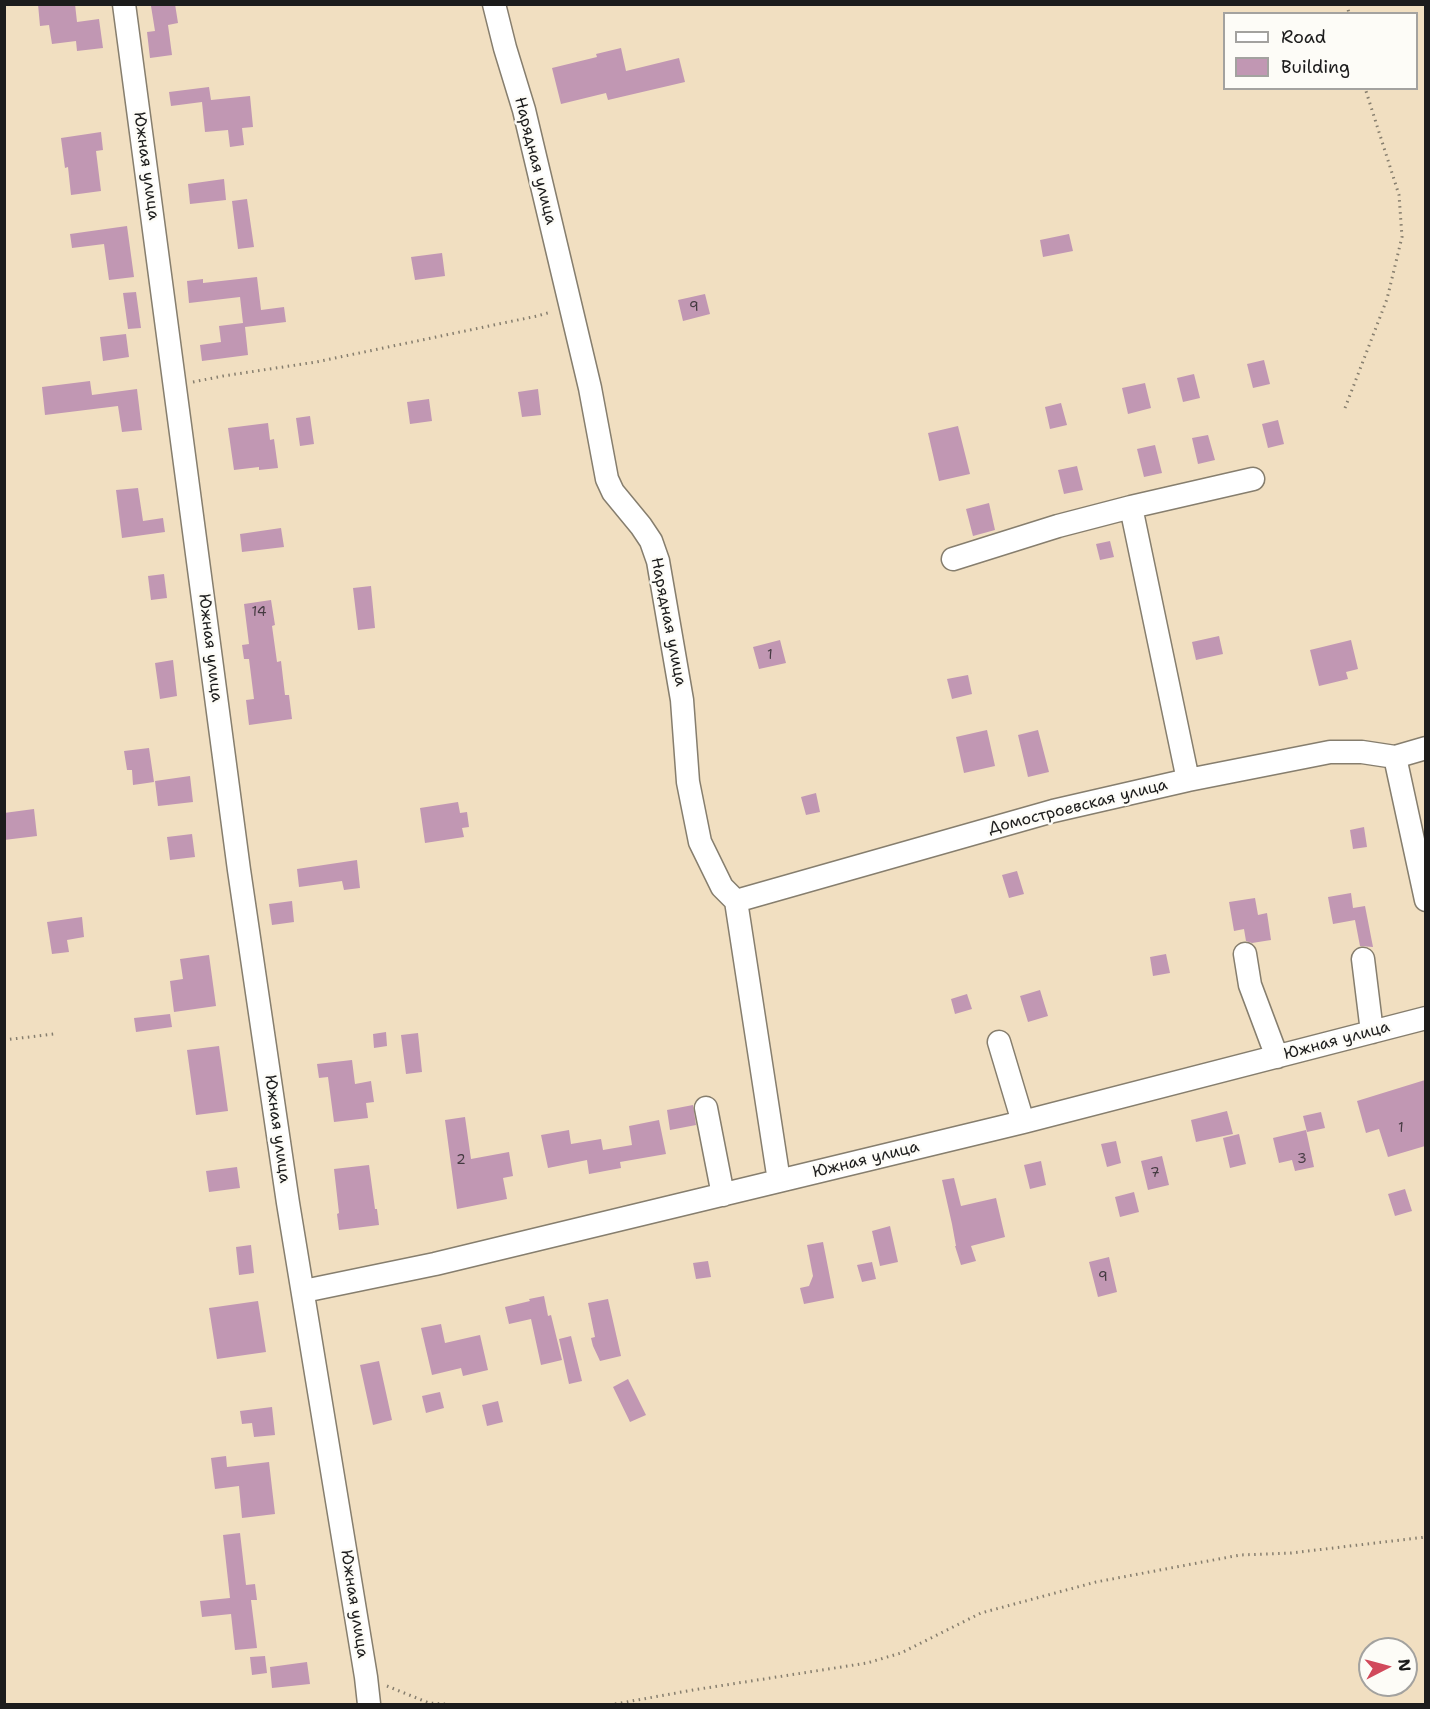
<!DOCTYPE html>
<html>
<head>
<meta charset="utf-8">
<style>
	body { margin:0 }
	#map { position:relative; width:1430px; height:1709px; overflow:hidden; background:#f1dfc1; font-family:"Shantell Sans",sans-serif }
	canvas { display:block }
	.frame { position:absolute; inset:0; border:6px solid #1c1c1c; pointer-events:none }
	.legend { position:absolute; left:1223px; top:12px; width:195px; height:78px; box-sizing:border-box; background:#fdfcf7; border:2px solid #a3a29f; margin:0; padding:8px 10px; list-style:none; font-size:18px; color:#1c1c1c }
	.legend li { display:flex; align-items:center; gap:12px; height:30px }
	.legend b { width:30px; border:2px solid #a3a29f }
	.north { position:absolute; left:1358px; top:1637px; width:60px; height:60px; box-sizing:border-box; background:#fdfcf7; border:2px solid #a3a29f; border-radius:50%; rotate:84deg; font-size:16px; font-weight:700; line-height:24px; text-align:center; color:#1c1c1c }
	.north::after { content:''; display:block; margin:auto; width:21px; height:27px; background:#d1495b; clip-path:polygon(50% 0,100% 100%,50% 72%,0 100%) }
</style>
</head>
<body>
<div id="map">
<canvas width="1430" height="1709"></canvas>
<div class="frame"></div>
<ul class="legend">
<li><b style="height:8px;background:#fff"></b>Road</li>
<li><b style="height:16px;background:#c197b3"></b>Building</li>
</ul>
<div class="north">N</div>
</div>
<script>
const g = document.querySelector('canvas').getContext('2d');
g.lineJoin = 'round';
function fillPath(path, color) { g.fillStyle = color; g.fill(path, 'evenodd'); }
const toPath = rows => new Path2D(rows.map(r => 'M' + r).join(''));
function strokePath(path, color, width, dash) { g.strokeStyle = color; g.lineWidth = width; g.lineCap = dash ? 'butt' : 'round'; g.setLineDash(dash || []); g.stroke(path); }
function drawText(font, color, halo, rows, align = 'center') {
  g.font = font + ' "Shantell Sans",sans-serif'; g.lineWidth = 5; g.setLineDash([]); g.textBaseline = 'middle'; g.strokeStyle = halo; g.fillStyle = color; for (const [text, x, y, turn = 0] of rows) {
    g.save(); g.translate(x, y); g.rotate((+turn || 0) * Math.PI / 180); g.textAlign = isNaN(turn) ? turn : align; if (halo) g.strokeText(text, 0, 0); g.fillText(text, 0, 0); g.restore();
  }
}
const building = toPath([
	[38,4,75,4,77,22,99,19,103,48,77,51,76,41,52,44,49,25,40,26],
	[159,4,175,4,178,23,168,25,172,55,150,58,147,32,155,31,151,6],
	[621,48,626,71,679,58,685,82,608,100,606,93,561,104,552,68,597,57,596,54],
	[209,87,211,100,250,96,253,127,242,128,244,145,230,147,228,130,205,132,202,102,171,106,169,92],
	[101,132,103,150,96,151,101,191,71,195,68,167,65,168,61,138],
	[224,179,226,200,190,204,188,184],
	[247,199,254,247,238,249,232,201],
	[127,226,134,277,109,280,104,244,72,248,70,234],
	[1069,234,1073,251,1043,257,1040,240],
	[442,253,445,276,415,280,411,257],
	[257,277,261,310,284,307,286,322,245,327,248,355,202,361,200,345,221,342,219,326,243,323,240,297,189,303,187,281,203,279,203,283],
	[136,292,141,328,128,329,123,293],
	[705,294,710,314,683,321,678,300],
	[126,334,129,357,103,361,100,337],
	[1264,360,1270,384,1253,388,1247,364],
	[1194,374,1200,398,1183,402,1177,378],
	[90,381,92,395,137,389,142,430,122,432,118,406,45,415,42,387],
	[1145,383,1151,408,1128,414,1122,388],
	[538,389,541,415,522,417,518,392],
	[429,399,432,421,410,424,407,402],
	[1061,403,1067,425,1050,429,1045,407],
	[310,416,314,444,300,446,296,418],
	[1278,420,1284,444,1268,448,1262,424],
	[268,423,270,440,274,439,278,468,259,470,259,467,234,470,228,428],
	[958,426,970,474,939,481,928,433],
	[1208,435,1215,460,1198,464,1192,438],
	[1155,445,1162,473,1144,477,1137,449],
	[1077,466,1083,490,1064,494,1058,470],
	[138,488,143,521,163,518,165,532,122,538,116,490],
	[989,503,995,530,973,536,966,509],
	[281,528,284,547,242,552,240,534],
	[1110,541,1114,557,1100,560,1096,544],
	[164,574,167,598,151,600,148,576],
	[371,586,375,628,358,630,353,588],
	[271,600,275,625,272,626,277,662,281,661,285,695,289,695,292,719,249,725,246,700,254,699,249,659,244,659,242,645,249,644,244,604],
	[1219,636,1223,654,1196,660,1192,642],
	[780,640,786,663,759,669,753,647],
	[1351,640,1358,669,1346,672,1348,679,1319,686,1310,650],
	[173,660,177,696,160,699,155,663],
	[968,675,972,694,952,699,947,679],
	[987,730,995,766,964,773,956,737],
	[1038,730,1049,772,1028,777,1018,735],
	[149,748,154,782,133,785,132,770,127,770,124,751],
	[190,776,193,802,158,806,155,781],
	[816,793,820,812,806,815,801,797],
	[458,802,460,813,467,812,469,827,462,828,464,837,425,843,420,808],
	[34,809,37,836,4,840,4,813],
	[1364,827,1367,847,1353,849,1350,830],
	[192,834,195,857,170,860,167,837],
	[357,860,360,888,344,890,342,881,299,887,297,869],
	[1017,871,1024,894,1009,898,1002,875],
	[1351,893,1353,908,1365,906,1373,947,1360,946,1355,920,1333,924,1328,897],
	[1255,898,1258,915,1267,913,1271,940,1252,943,1246,941,1244,929,1234,931,1229,902],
	[292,901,294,922,272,925,269,904],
	[82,917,84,937,67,940,69,952,52,954,47,922],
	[1166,954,1170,973,1153,976,1150,957],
	[209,955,216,1006,174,1012,170,981,183,979,180,959],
	[1040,990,1048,1016,1028,1022,1020,996],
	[967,994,972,1009,955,1014,951,999],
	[170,1014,172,1027,136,1032,134,1018],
	[386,1032,387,1046,374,1048,373,1034],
	[418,1033,422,1072,406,1074,401,1035],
	[219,1046,228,1111,196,1115,187,1050],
	[352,1060,355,1084,371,1081,374,1102,366,1103,368,1118,334,1122,328,1077,319,1078,317,1064],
	[1425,1080,1425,1146,1388,1157,1379,1129,1366,1133,1357,1101],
	[693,1105,696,1125,670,1130,667,1110],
	[1227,1111,1233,1134,1196,1142,1191,1120],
	[1321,1112,1325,1128,1307,1132,1303,1116],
	[465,1117,471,1159,509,1152,513,1176,503,1178,507,1199,457,1209,445,1120],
	[659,1120,666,1154,620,1162,621,1168,589,1174,587,1160,548,1168,541,1135,569,1130,571,1144,601,1139,603,1150,632,1145,629,1126],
	[1306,1130,1314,1167,1295,1171,1292,1160,1279,1163,1273,1138],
	[1239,1134,1246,1164,1230,1168,1223,1138],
	[1116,1141,1121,1163,1107,1167,1101,1144],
	[1162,1156,1169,1185,1148,1190,1141,1161],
	[1041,1161,1046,1185,1030,1189,1024,1165],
	[369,1165,375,1209,377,1209,379,1225,339,1230,337,1214,339,1213,334,1169],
	[237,1167,240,1188,209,1192,206,1171],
	[954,1178,961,1206,996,1198,1005,1237,971,1246,976,1261,961,1265,955,1246,956,1246,952,1224,942,1180],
	[1405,1189,1412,1211,1395,1216,1388,1194],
	[1134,1192,1139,1212,1120,1217,1115,1197],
	[890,1226,898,1262,880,1266,872,1231],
	[823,1242,834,1298,804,1304,800,1288,809,1286,813,1276,807,1245],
	[251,1245,254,1273,239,1275,236,1247],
	[1109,1257,1117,1292,1098,1297,1089,1262],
	[708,1261,711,1277,696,1279,693,1263],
	[872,1262,876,1279,862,1282,857,1265],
	[544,1296,548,1316,551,1315,562,1360,541,1365,531,1319,509,1324,505,1307,530,1301,529,1299],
	[608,1299,621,1356,600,1361,593,1346,591,1338,595,1337,588,1303],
	[258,1301,266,1352,217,1359,209,1308],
	[441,1324,445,1343,480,1335,488,1370,463,1376,461,1368,432,1375,421,1328],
	[571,1336,582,1381,569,1384,559,1339],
	[379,1361,392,1420,373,1425,360,1365],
	[628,1379,646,1415,630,1422,613,1387],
	[440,1392,444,1408,426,1413,422,1396],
	[498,1401,503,1422,487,1426,482,1405],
	[272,1407,275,1435,254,1437,252,1423,242,1424,240,1411],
	[226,1456,227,1467,269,1462,275,1514,242,1518,239,1486,215,1489,211,1458],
	[240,1533,246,1585,255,1584,257,1600,251,1600,257,1648,235,1650,231,1614,202,1617,200,1601,230,1598,223,1535],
	[265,1656,267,1673,252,1675,250,1657],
	[307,1662,310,1684,272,1688,270,1667]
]);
const path = toPath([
	[1347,4,1349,14],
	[193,382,223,376,316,362,537,316,551,312],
	[1345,408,1387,299,1402,237,1399,195,1365,88],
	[4,1040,54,1034],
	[387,1686,429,1703,445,1704],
	[615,1704,693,1690,867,1663,901,1653,981,1613,1096,1582,1240,1555,1291,1553,1426,1537]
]);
const minor = toPath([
	[124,4,239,870,288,1203,366,1677,369,1704],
	[494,4,505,48,524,110,590,388,607,479,613,492,641,526,651,541,658,561,682,700,688,782,700,842,722,887,736,901,779,1181],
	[1131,507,1188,780],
	[953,559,1058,526,1131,507,1253,479],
	[1395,757,1426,900],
	[736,901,1053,811,1188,780,1330,752,1362,752,1395,757,1426,748],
	[1245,954,1250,985,1277,1057],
	[1363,959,1372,1032],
	[999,1042,1023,1122],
	[706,1108,723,1195],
	[304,1291,435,1264,1023,1122,1426,1018]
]);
const numberNames = [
	["9",694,307],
	["14",259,612],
	["1",770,655],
	["1",1401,1128],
	["3",1302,1159],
	["2",461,1160],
	["7",1155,1173],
	["9",1103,1277]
];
const streetNames = [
	["Нарядная улица",535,161,76],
	["Южная улица",146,166,82],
	["Нарядная улица",668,622,79],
	["Южная улица",210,648,83],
	["Домостроевская улица",1078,807,-14],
	["Южная улица",1337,1041,-15],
	["Южная улица",277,1129,82],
	["Южная улица",866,1160,-14],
	["Южная улица",354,1604,81]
];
fillPath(building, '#c197b3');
strokePath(minor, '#867e6e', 25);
strokePath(path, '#867e6e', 3, [1.5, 4.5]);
strokePath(minor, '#fff', 22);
drawText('14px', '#453b42', null, numberNames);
drawText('16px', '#1c1c1c', '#fdfcf7', streetNames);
</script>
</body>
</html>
